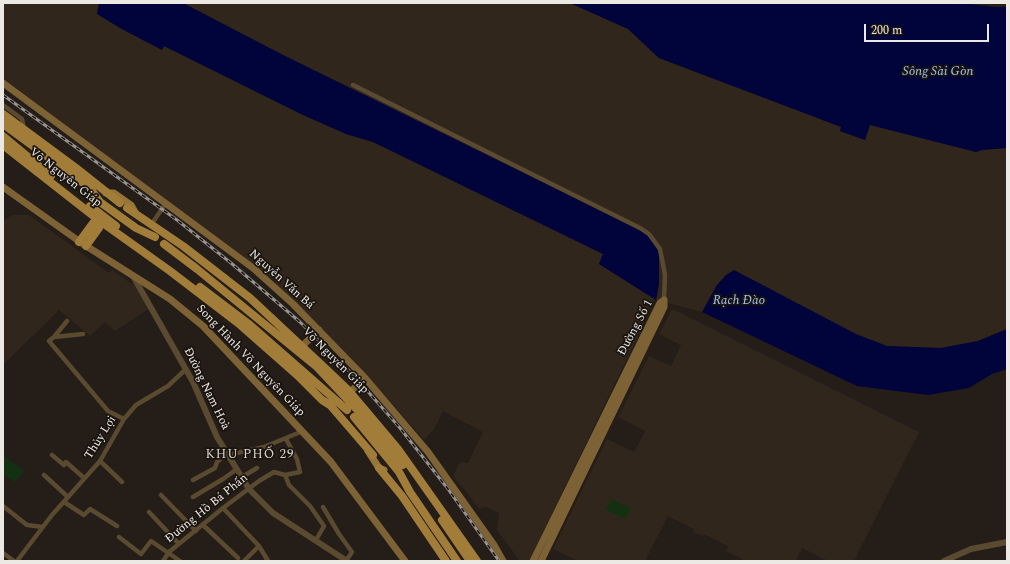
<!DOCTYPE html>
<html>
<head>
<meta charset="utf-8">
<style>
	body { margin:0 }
	#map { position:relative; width:1010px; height:564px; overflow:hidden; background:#241d18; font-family:Spectral,serif }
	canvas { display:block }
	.frame { position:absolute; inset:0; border:4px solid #ece8e4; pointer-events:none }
	.scale { position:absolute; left:864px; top:24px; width:125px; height:18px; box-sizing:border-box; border:2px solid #ece8e4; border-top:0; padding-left:5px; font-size:12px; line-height:14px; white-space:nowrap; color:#ece8e4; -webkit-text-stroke:3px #1a140f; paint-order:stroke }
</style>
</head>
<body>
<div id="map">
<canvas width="1010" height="564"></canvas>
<div class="frame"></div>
<div class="scale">200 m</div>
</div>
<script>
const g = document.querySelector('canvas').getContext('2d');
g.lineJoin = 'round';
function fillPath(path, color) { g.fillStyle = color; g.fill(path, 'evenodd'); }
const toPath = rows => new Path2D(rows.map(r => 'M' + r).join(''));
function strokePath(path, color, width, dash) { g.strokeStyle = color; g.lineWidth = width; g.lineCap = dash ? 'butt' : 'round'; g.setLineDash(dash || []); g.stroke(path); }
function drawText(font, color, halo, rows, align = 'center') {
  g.font = font + ' Spectral,serif'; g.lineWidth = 3.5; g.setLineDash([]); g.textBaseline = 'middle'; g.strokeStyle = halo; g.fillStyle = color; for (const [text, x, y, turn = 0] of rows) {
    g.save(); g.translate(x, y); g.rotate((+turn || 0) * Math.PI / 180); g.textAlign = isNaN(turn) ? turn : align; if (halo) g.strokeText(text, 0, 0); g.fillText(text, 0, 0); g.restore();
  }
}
const built = toPath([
	[3,3,99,3,97,14,120,28,162,50,164,46,303,115,346,134,373,142,603,254,599,264,654,298,638,336,529,561,519,560,497,530,499,513,486,507,480,509,453,476,460,462,468,463,483,432,443,411,434,429,424,440,366,374,273,280,3,78],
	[183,3,570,3,628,29,659,58,842,127,840,131,865,140,870,125,976,152,982,150,1007,148,1007,329,978,341,941,348,887,346,717,285,702,312,656,300,659,284,659,252,640,230,283,55],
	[12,215,29,215,109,273,112,270,138,288,150,308,115,331,105,322,90,336,59,310,3,365,3,221],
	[672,309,919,432,854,561,828,561,802,548,796,561,741,561,742,559,726,551,728,546,704,534,703,536,693,532,694,529,668,516,645,561,578,561,553,549,607,439,634,452,645,431,618,417,649,356,671,366,681,345,659,334]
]);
const green = toPath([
	[3,455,24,471,15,482,3,474],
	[611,499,631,508,625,519,606,510]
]);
const water = toPath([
	[99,3,183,3,283,55,640,230,649,237,659,252,659,284,656,300,599,264,603,254,373,142,346,134,303,115,164,46,162,50,120,28,97,14],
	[570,3,961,3,995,7,1007,7,1007,148,982,150,976,152,870,125,865,140,840,131,841,127,659,58,628,29],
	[734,270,856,334,887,346,941,348,978,341,1007,329,1007,369,992,374,969,388,928,395,857,386,702,312,717,285,726,275]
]);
const minor = toPath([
	[353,85,640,228,649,234,660,249,665,275,664,300],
	[3,105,22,119,24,129],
	[151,225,166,203],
	[83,334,54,337,49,341,108,411,124,419],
	[54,337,67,321],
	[52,455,64,465,66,462,84,478],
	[228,455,264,447,303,431],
	[100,461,122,482],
	[44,475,68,497],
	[285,475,289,485,310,506,324,526,316,540],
	[242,477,257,468],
	[193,480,215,468,217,462,227,453],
	[161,495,196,531],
	[193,497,223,479,237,469],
	[64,502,84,515,90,509,117,526],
	[3,506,27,525,43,527],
	[323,507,339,534,352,552,346,561],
	[223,508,259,546,268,561],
	[149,512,179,544],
	[203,525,238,558],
	[119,537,141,554,151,541,180,561],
	[3,553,14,561],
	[17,561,52,515,100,461,124,419,136,405,168,386,185,370],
	[163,561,169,552,223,508,259,481,274,472,285,475,300,472,297,459,286,439],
	[244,561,259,546]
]);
const tertiary = toPath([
	[133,276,193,382,217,437,249,489,273,513,347,561],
	[944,561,971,549,1007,542]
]);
const secondary = toPath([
	[3,83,253,268,293,304,365,378,428,452,494,545,503,561],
	[3,187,83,244,170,299,203,326,331,462,405,561],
	[299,349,319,330],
	[350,392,365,378],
	[533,561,660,303,664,300],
	[541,561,664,307,664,300]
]);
const primary = toPath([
	[106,193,114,193,131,205,136,214],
	[368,451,379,468,384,470]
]);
const trunk = toPath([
	[3,114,76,168,120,203],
	[3,124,90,188,100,202,136,228,155,237],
	[3,136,51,176],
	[3,145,100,221,170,271,238,323,297,375,322,400,330,405,373,455],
	[90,206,116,226],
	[127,208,183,246,250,298,327,370,350,392,398,449,477,561],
	[79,242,93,223,100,221,99,228,86,246],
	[164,244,197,269,317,367,364,417,403,465],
	[200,287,250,325,347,410],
	[354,417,399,472,410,492,457,561],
	[379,468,402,496,446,561],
	[442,520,470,561]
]);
const rail = toPath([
	[3,95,177,220,231,263,300,322,356,378,400,428,448,489,499,561]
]);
const streetNames = [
	["Võ Nguyên Giáp",65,178,38],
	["Nguyễn Văn Bá",281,280,42],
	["Đường Số 1",636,328,-62],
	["Song Hành Võ Nguyên Giáp",250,361,46],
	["Võ Nguyên Giáp",335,361,45],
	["Đường Nam Hoà",206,389,64],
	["Thủy Lợi",101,438,-58],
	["Đường Hồ Bá Phấn",207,509,-39]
];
const waterNames = [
	["Sông Sài Gòn",938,72],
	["Rạch Đào",739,301]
];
const neighbourhoodNames = [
	["KHU PHỐ 29",250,455]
];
fillPath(built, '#31261c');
fillPath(green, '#133111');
fillPath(water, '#00043a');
strokePath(minor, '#5a4a2f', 4.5);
strokePath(tertiary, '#5a4a2f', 6);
strokePath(secondary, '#7c6234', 7);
strokePath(primary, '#967538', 7);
strokePath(trunk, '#a27d39', 8);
strokePath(rail, '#97928d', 3);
strokePath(rail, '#1a140f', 1.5, [4.5]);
drawText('12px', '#ece8e4', '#1a140f', streetNames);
drawText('italic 13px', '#a4c2f6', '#1a140f', waterNames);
g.letterSpacing = '1px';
drawText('13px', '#dcd4cc', '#1a140f', neighbourhoodNames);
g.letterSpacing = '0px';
</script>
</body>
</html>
